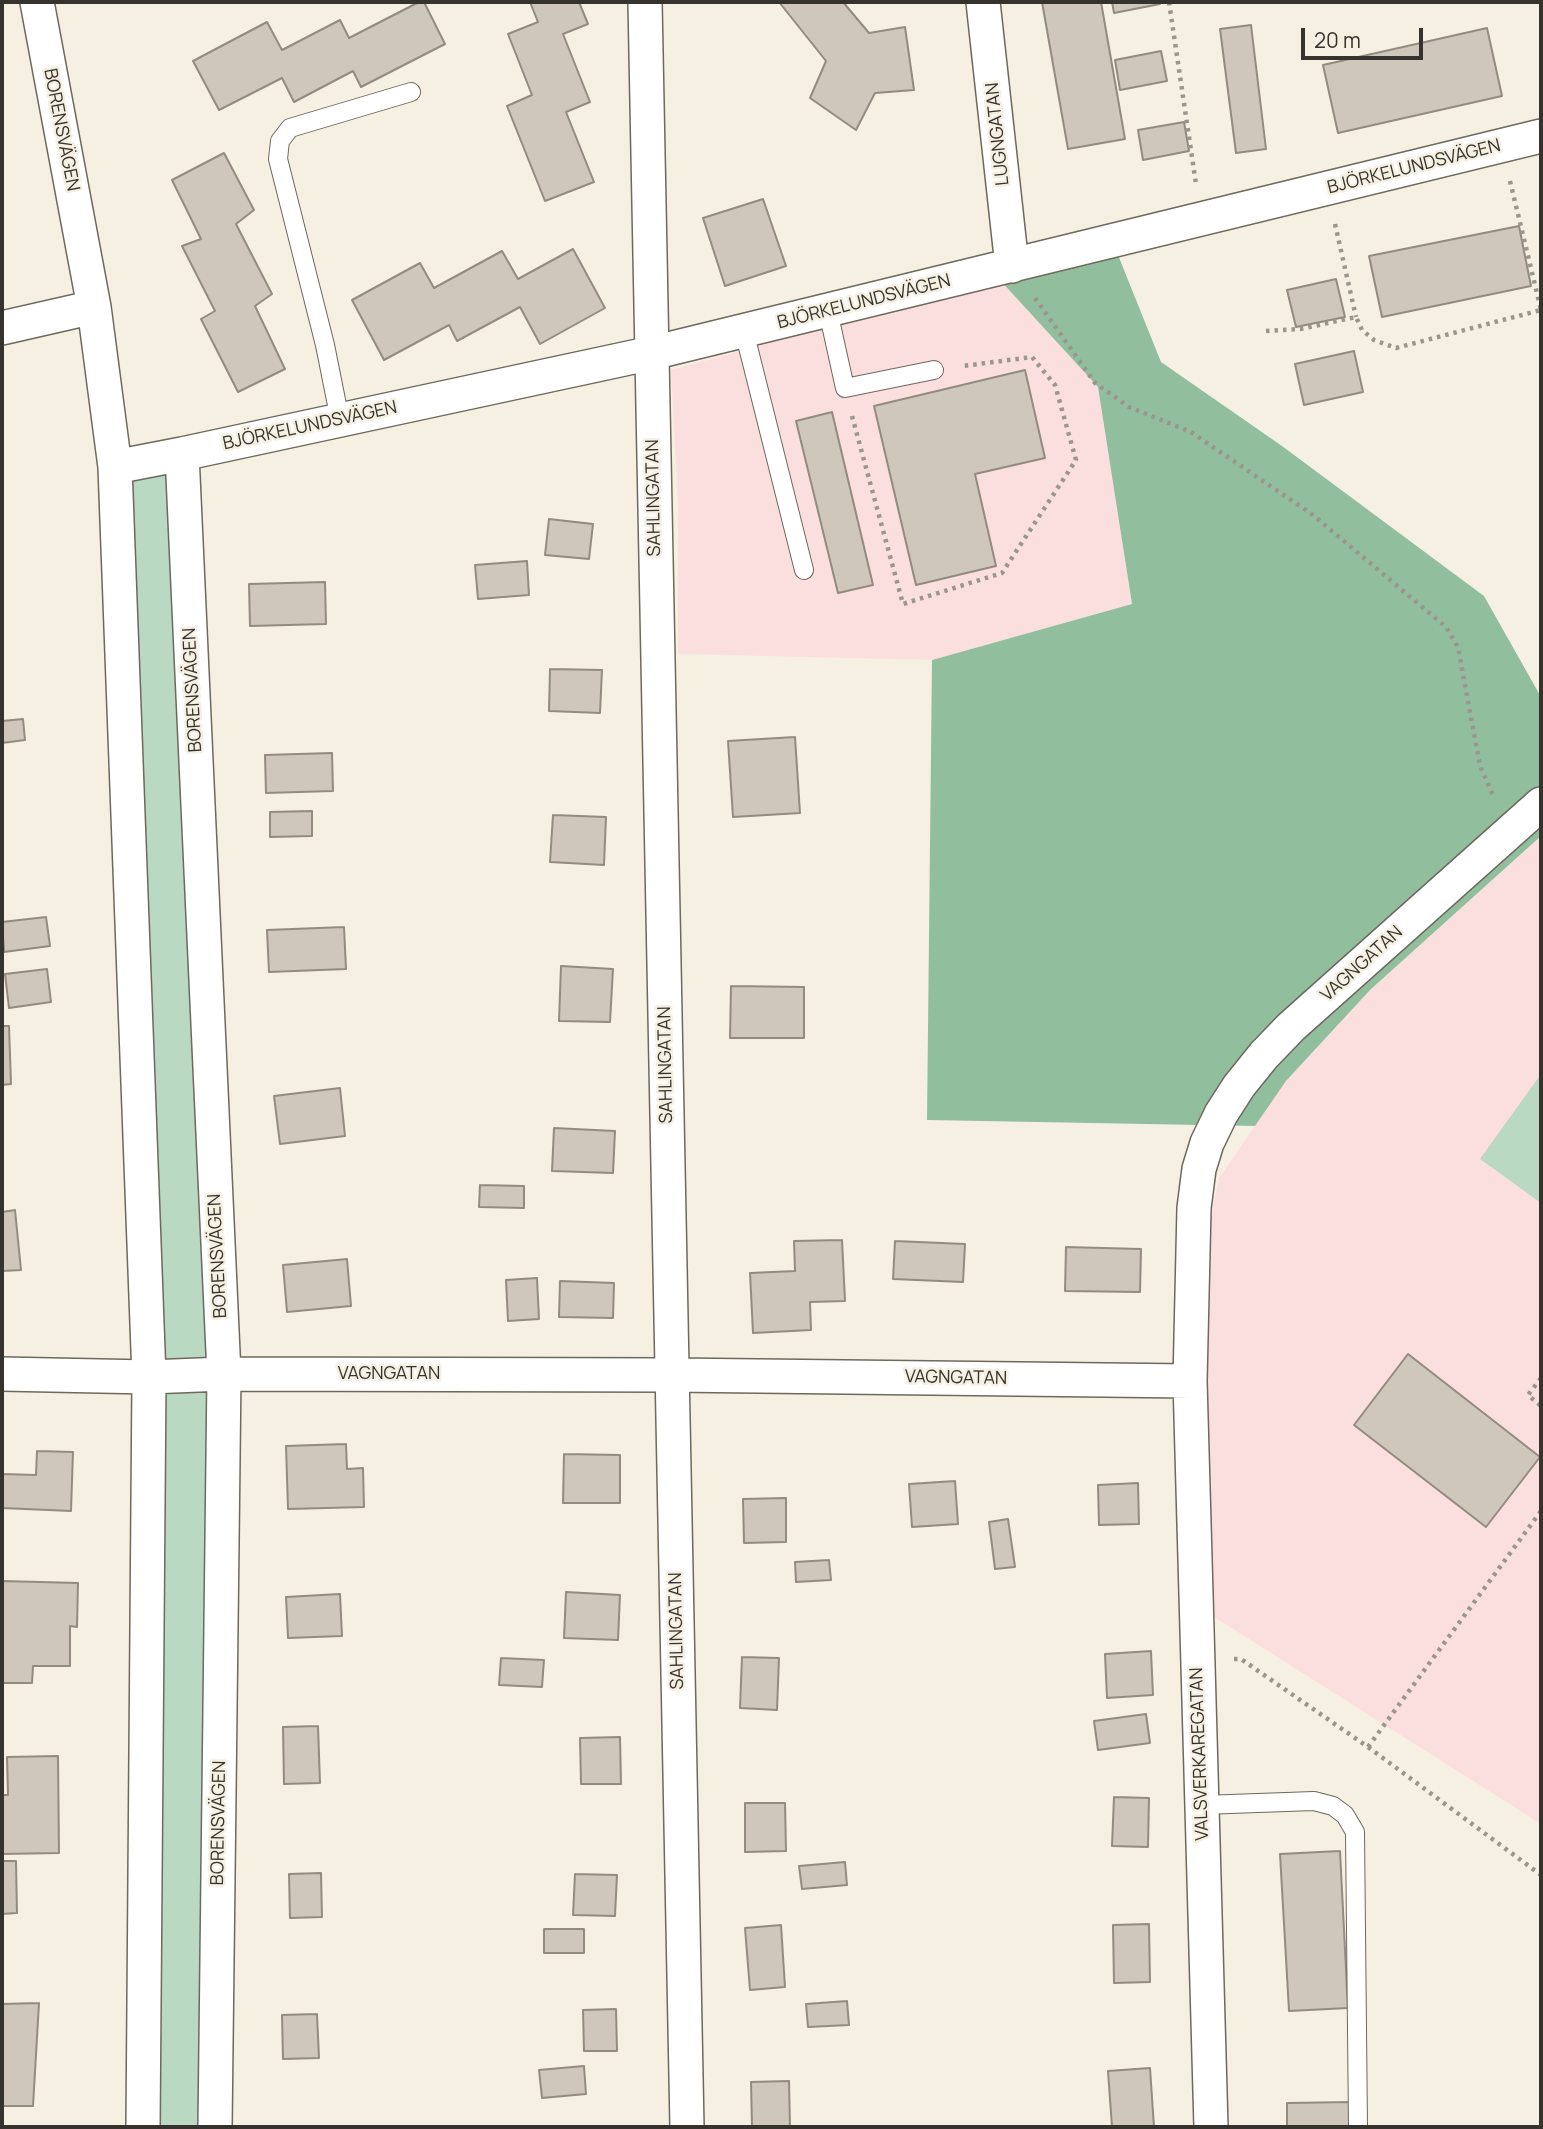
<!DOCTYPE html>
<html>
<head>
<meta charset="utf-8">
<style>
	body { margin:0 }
	#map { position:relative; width:1543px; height:2129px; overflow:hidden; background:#f6f0e3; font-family:Manrope,sans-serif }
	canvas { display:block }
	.frame { position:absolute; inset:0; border:4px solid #36332e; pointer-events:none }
	.scale { position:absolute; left:1301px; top:28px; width:122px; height:32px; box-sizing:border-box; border:4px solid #36332e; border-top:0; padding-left:9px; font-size:21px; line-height:24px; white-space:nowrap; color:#36332e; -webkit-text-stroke:5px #f6f0e3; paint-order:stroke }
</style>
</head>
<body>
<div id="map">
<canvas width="1543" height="2129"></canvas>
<div class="frame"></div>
<div class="scale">20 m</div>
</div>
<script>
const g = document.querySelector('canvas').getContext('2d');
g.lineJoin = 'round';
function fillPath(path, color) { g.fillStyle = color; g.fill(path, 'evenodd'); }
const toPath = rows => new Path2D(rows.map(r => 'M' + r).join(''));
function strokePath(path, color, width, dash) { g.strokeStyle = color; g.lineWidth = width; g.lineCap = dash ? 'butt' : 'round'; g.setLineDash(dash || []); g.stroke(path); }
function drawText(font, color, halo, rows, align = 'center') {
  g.font = font + ' Manrope,sans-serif'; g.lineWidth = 5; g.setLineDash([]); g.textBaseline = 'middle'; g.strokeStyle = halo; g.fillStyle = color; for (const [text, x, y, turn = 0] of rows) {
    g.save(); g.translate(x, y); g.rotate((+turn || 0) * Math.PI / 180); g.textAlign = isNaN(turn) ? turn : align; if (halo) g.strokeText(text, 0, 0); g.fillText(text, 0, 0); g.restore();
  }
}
const education = toPath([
	[999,279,1098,387,1132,604,932,660,678,654,678,501,671,370],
	[1541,836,1541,1824,1211,1615,1197,1282,1219,1178,1286,1081,1370,990]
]);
const green = toPath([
	[173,459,204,783,230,2127,151,2127,119,472],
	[1541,1074,1541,1203,1480,1159]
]);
const forest = toPath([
	[1116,250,1161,362,1282,446,1484,596,1541,697,1541,836,1370,990,1286,1081,1255,1126,927,1120,932,660,1132,604,1098,387,999,279]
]);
const building = toPath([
	[419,2,424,2,445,44,361,87,353,71,294,102,282,78,219,110,193,61,267,22,282,50,340,20,349,38,419,2],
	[530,2,579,2,588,24,563,34,590,102,566,112,594,182,545,201,507,106,532,95,508,34,538,22,530,2],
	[779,2,843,2,869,33,905,27,914,90,875,93,856,130,810,98,826,61,779,2],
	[1042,2,1101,2,1125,139,1068,149,1042,2],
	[1112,2,1160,2,1160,4,1114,13,1112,2],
	[1251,25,1266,149,1236,153,1220,29,1251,25],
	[1487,28,1502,96,1338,133,1323,65,1487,28],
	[1161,51,1167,81,1120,90,1115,60,1161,51],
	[1184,122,1189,151,1143,160,1138,130,1184,122],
	[224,153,254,210,236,224,272,294,255,306,285,369,238,392,201,319,215,311,182,246,201,239,172,180,224,153],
	[763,199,786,266,725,286,703,218,763,199],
	[1519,226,1531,286,1382,317,1369,256,1519,226],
	[573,249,605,308,540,344,520,307,457,341,449,325,384,360,352,300,420,263,434,288,502,251,518,279,573,249],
	[1336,279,1345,317,1296,327,1287,290,1336,279],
	[1354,351,1363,392,1304,405,1295,364,1354,351],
	[1025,370,1045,458,975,474,996,566,916,585,874,406,1025,370],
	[832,412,873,585,838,593,796,421,832,412],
	[549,519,593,524,589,559,545,555,549,519],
	[527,561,529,595,478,599,475,565,527,561],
	[325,582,326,624,250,626,249,584,325,582],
	[550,669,602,670,600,713,549,711,550,669],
	[23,719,25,740,2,743,2,721,23,719],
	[795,737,800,813,733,817,728,741,795,737],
	[332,753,333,791,266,793,265,755,332,753],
	[312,811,312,836,270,837,270,812,312,811],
	[553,815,606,817,604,865,550,862,553,815],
	[46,917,50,946,4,952,2,922,46,917],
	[344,927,346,969,269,972,267,930,344,927],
	[561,966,613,969,610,1022,559,1021,561,966],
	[47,969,51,1002,9,1008,5,974,47,969],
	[731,986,804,987,804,1038,730,1038,731,986],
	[2,1026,9,1026,11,1084,2,1085,2,1026],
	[340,1088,345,1136,280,1144,274,1096,340,1088],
	[554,1128,615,1131,613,1173,552,1171,554,1128],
	[480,1185,524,1186,524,1208,479,1207,480,1185],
	[15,1210,21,1270,2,1271,2,1212,15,1210],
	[842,1240,845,1301,810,1302,811,1330,753,1333,750,1273,795,1271,794,1241,842,1240],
	[895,1241,965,1244,963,1282,893,1279,895,1241],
	[1066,1247,1141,1249,1140,1292,1065,1291,1066,1247],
	[347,1259,351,1306,287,1312,283,1265,347,1259],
	[537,1278,539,1319,508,1321,506,1280,537,1278],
	[560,1281,614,1283,613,1318,559,1317,560,1281],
	[1408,1354,1540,1457,1486,1527,1354,1425,1408,1354],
	[346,1444,347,1469,363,1468,364,1507,288,1509,286,1446,346,1444],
	[37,1451,73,1452,71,1511,2,1508,2,1474,36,1475,37,1451],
	[564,1454,620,1455,620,1503,563,1503,564,1454],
	[955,1481,958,1524,912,1527,909,1484,955,1481],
	[1138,1483,1139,1524,1099,1525,1098,1485,1138,1483],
	[786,1498,786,1542,744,1543,743,1499,786,1498],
	[1008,1519,1015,1567,995,1569,989,1522,1008,1519],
	[829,1560,831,1580,796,1582,795,1562,829,1560],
	[2,1581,78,1583,77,1627,70,1626,70,1666,33,1666,32,1683,2,1683,2,1581],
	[566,1592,620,1595,618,1640,564,1638,566,1592],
	[340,1594,342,1636,288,1638,286,1597,340,1594],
	[1151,1651,1153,1695,1107,1698,1105,1654,1151,1651],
	[742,1657,779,1658,777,1710,740,1708,742,1657],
	[501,1658,544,1660,542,1687,499,1685,501,1658],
	[1146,1714,1150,1743,1098,1750,1094,1721,1146,1714],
	[318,1726,320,1783,284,1784,283,1727,318,1726],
	[620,1737,621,1784,581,1784,580,1738,620,1737],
	[58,1756,59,1853,2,1854,2,1795,8,1795,7,1757,58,1756],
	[1114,1797,1149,1798,1148,1847,1112,1846,1114,1797],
	[745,1803,785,1803,786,1851,745,1852,745,1803],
	[1340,1851,1348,2008,1289,2011,1280,1854,1340,1851],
	[2,1861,16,1861,17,1913,2,1914,2,1861],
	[845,1862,847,1885,802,1889,799,1866,845,1862],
	[321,1873,322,1917,290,1918,289,1874,321,1873],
	[575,1874,617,1875,615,1916,573,1915,575,1874],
	[1149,1924,1150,1982,1114,1983,1113,1925,1149,1924],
	[781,1925,785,1987,750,1990,745,1928,781,1925],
	[544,1929,584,1929,584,1953,544,1953,544,1929],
	[847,2001,849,2025,808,2027,806,2004,847,2001],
	[39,2003,33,2106,2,2106,2,2004,39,2003],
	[616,2009,617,2051,584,2051,583,2010,616,2009],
	[317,2014,319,2058,283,2059,282,2015,317,2014],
	[584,2066,586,2094,542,2098,539,2070,584,2066],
	[1150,2068,1154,2127,1112,2127,1108,2071,1150,2068],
	[789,2081,790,2127,752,2127,751,2082,789,2081],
	[1352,2102,1352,2127,1287,2127,1287,2103,1352,2102]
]);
const path = toPath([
	[1169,2,1196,184],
	[1510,181,1541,310],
	[1335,224,1356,317],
	[1035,298,1095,383,1129,407,1191,432,1313,515,1446,627,1458,647,1480,766,1494,797],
	[1266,331,1300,329,1356,317,1362,330,1374,340,1396,348,1541,310],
	[852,416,903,604,1002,573,1076,460,1055,385,1032,357,963,366],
	[1541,1378,1528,1395,1541,1406],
	[1234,1659,1241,1659,1368,1747,1541,1875],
	[1368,1747,1541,1511]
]);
const service = toPath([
	[828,311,845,388,934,370],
	[744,331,804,570],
	[340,420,325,345,278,159,280,141,290,128,411,92],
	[1202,1805,1314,1801,1333,1806,1345,1815,1355,1832,1358,2127]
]);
const minor = toPath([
	[37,2,94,307,115,467,149,1377,143,2127],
	[645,2,687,2127],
	[983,2,1012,266],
	[2,328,94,307],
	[182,454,652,353,1541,136],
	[115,467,182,454,224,1374,215,2127],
	[2,1374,149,1377,224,1374,672,1375,1190,1381],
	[1211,2127,1190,1381,1194,1208,1199,1169,1207,1143,1221,1114,1239,1086,1264,1055,1291,1027,1541,804]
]);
const streetNames = [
	["BORENSVÄGEN",61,130,79],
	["LUGNGATAN",998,134,-96],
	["BJÖRKELUNDSVÄGEN",1414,167,-14],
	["BJÖRKELUNDSVÄGEN",864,302,-14],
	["BJÖRKELUNDSVÄGEN",310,426,-12],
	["SAHLINGATAN",654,498,-91],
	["BORENSVÄGEN",193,690,-93],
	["VAGNGATAN",1362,964,-42],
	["SAHLINGATAN",666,1065,-91],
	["BORENSVÄGEN",218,1256,-93],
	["VAGNGATAN",389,1374],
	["VAGNGATAN",956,1378,1],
	["SAHLINGATAN",677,1631,-91],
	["VALSVERKAREGATAN",1200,1754,-92],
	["BORENSVÄGEN",219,1823,-89]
];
fillPath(education, '#fbdfdf');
fillPath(green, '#bad9c2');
fillPath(forest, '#91bf9e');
fillPath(building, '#d0c7bc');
strokePath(building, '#938b80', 2);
strokePath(service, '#6e685d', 20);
strokePath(minor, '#6e685d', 36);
strokePath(path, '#9b968d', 4.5, [3.5, 5]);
strokePath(service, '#fff', 18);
strokePath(minor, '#fff', 33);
drawText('18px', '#36332e', '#f6f0e3', streetNames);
</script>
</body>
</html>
